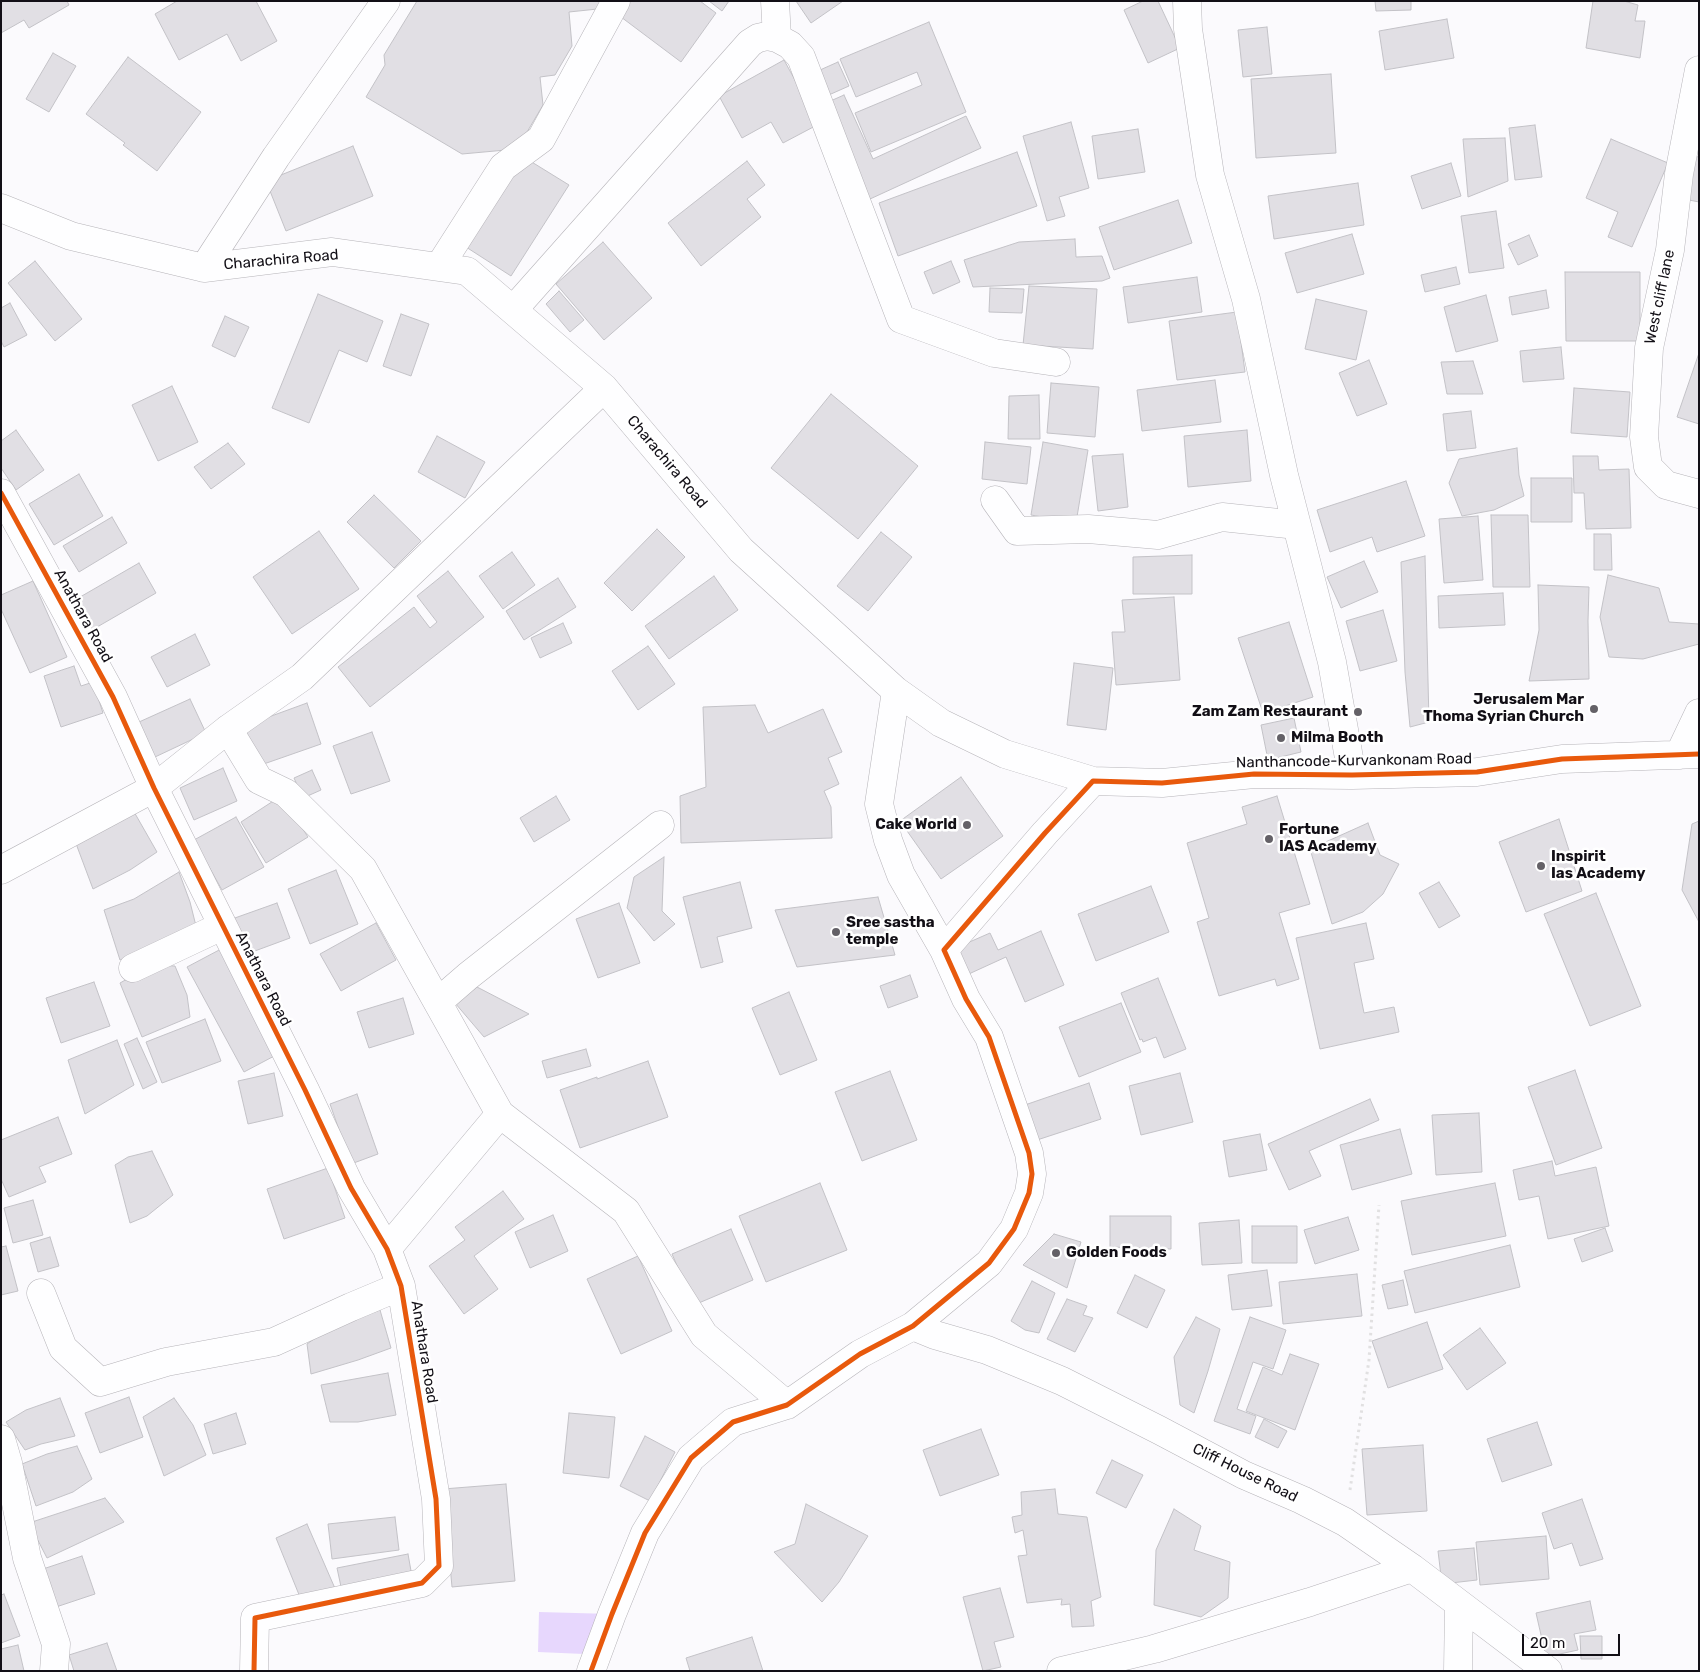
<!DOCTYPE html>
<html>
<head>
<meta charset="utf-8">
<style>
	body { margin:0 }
	#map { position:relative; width:1700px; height:1672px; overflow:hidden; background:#fbfafd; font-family:Rubik,sans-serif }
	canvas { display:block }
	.frame { position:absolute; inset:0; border:2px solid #120f16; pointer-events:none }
	.scale { position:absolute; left:1522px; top:1634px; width:98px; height:22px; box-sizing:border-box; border:2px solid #120f16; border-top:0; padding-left:6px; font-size:15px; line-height:18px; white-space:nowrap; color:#120f16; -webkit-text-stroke:4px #fff; paint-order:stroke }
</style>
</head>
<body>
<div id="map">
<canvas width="1700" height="1672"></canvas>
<div class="frame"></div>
<div class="scale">20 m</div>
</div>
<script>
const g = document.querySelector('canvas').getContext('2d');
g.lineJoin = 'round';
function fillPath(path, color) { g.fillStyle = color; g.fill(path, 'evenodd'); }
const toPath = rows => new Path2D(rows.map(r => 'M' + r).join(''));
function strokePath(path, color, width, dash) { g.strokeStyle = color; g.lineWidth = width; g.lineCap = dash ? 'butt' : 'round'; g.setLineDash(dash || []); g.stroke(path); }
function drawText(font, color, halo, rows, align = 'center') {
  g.font = font + ' Rubik,sans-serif'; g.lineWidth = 5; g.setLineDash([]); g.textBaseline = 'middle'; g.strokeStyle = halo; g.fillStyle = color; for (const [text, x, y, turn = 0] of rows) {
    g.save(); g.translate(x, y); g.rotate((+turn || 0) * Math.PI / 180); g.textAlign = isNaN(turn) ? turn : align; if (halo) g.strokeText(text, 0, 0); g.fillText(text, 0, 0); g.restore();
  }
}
const water = toPath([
	[539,1612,612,1614,607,1655,538,1652]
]);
const building = toPath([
	[1,1,67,1,69,5,29,28,24,20,1,33,1,1],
	[177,1,256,1,277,41,241,61,227,34,179,60,155,14,177,1],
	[417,1,611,1,607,8,569,12,572,46,555,75,540,77,543,105,517,149,462,154,366,97,385,65,384,55,417,1],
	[619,1,700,1,716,13,681,62,613,11,619,1],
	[709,1,729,1,722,11,709,1],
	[796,1,843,1,811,23,796,1],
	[1143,1,1158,1,1180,48,1148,63,1124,10,1143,1],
	[1375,1,1411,1,1411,10,1376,11,1375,1],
	[1593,1,1624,1,1638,5,1635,21,1645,21,1640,58,1586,48,1593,1],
	[1447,19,1454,58,1385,70,1379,31,1447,19],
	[929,22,966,112,871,152,855,113,922,85,917,72,856,97,840,59,929,22],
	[1267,27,1272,74,1243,77,1238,30,1267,27],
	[53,53,76,66,49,112,26,99,53,53],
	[128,57,201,112,157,171,123,145,125,143,86,114,128,57],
	[784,60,819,124,783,143,771,122,742,138,719,96,784,60],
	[838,62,849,86,822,98,811,74,838,62],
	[1331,74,1336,153,1256,158,1251,79,1331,74],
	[844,95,873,159,966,116,981,148,870,199,826,103,844,95],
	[1071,122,1089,188,1059,197,1065,216,1047,221,1023,136,1071,122],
	[1535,125,1542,177,1515,180,1509,128,1535,125],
	[1138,129,1145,172,1098,179,1092,136,1138,129],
	[1505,138,1508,181,1468,197,1463,139,1505,138],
	[1611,139,1668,163,1632,247,1608,237,1618,212,1586,198,1611,139],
	[353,146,373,196,286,231,266,181,353,146],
	[1017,152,1037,206,898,256,879,203,1017,152],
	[522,156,569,185,511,276,466,247,522,156],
	[1691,156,1699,157,1699,202,1684,199,1691,156],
	[747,161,765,185,747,199,761,217,701,266,668,223,747,161],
	[1451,163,1461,196,1422,209,1411,176,1451,163],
	[1358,183,1364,225,1274,239,1268,196,1358,183],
	[1178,200,1192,243,1114,270,1099,227,1178,200],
	[1496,211,1504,268,1469,273,1461,216,1496,211],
	[1352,234,1364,274,1297,293,1285,253,1352,234],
	[1529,235,1538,256,1518,265,1508,244,1529,235],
	[1075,239,1076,257,1102,256,1110,278,1102,281,973,287,964,260,1019,242,1075,239],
	[603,242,652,298,604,340,556,284,603,242],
	[35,261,82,319,55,341,8,283,35,261],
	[951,261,960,282,933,294,924,272,951,261],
	[1456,267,1460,284,1425,292,1421,275,1456,267],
	[1565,272,1640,272,1640,341,1566,341,1565,272],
	[1197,277,1202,312,1128,323,1123,287,1197,277],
	[1029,286,1097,289,1093,349,1023,345,1029,286],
	[990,288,1024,289,1022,313,989,312,990,288],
	[1546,290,1549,308,1512,315,1509,297,1546,290],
	[559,291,584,320,570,332,546,304,559,291],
	[318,294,383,321,367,362,339,350,309,423,272,408,318,294],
	[1486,295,1498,341,1456,352,1444,307,1486,295],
	[1316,299,1367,311,1356,360,1305,349,1316,299],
	[10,303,27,335,4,347,1,341,1,308,10,303],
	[1237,312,1245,372,1177,380,1169,321,1237,312],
	[401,314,429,324,411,376,383,366,401,314],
	[225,316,249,327,235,357,212,346,225,316],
	[1561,347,1564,379,1523,382,1520,351,1561,347],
	[1699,353,1699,424,1677,417,1699,353],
	[1369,360,1387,404,1357,416,1339,373,1369,360],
	[1473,361,1483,394,1447,394,1441,362,1473,361],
	[1215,380,1221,422,1142,431,1137,390,1215,380],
	[1051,383,1099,387,1095,437,1047,433,1051,383],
	[172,386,198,442,158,461,132,405,172,386],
	[1574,388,1630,392,1627,437,1571,433,1574,388],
	[831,394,918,466,858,539,771,468,831,394],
	[1039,395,1040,439,1008,439,1009,396,1039,395],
	[1471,411,1476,448,1447,451,1443,414,1471,411],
	[16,430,44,470,16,490,1,468,1,441,16,430],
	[1247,430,1251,481,1188,487,1184,436,1247,430],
	[437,436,485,462,465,498,418,472,437,436],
	[985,442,1031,447,1027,484,982,479,985,442],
	[1043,442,1088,450,1076,523,1031,515,1043,442],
	[228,443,245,464,211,489,194,467,228,443],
	[1517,448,1519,475,1524,496,1494,510,1462,516,1449,483,1459,459,1517,448],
	[1123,454,1128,507,1098,511,1092,456,1123,454],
	[1573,456,1598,456,1599,470,1629,469,1631,528,1586,529,1584,493,1574,493,1573,456],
	[79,474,103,516,54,545,29,504,79,474],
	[1531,478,1572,478,1572,522,1531,522,1531,478],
	[1406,481,1425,536,1377,552,1372,537,1330,552,1317,510,1406,481],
	[374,495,421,541,394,568,347,522,374,495],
	[1491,515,1528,515,1530,587,1493,587,1491,515],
	[1478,516,1483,580,1444,583,1439,519,1478,516],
	[112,517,127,543,79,572,63,546,112,517],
	[657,529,685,557,632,611,604,583,657,529],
	[319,531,359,589,292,634,253,577,319,531],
	[881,532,912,557,868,611,837,586,881,532],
	[1594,534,1611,534,1612,570,1594,570,1594,534],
	[512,552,535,585,503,609,479,576,512,552],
	[1192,555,1192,594,1133,594,1133,557,1192,555],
	[1425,556,1429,722,1410,727,1405,672,1401,562,1425,556],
	[1364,561,1378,592,1341,608,1327,577,1364,561],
	[139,563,156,593,85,634,68,604,139,563],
	[448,571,484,617,370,707,338,667,414,607,430,628,437,622,417,596,448,571],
	[1608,575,1659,588,1669,622,1699,624,1699,644,1643,659,1609,657,1600,617,1608,575],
	[714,576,738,610,669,659,645,626,714,576],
	[558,578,576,607,524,640,506,611,558,578],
	[33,581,67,657,30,673,1,609,1,595,33,581],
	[1538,585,1589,587,1588,621,1589,679,1529,681,1539,630,1538,585],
	[1503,593,1505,625,1439,628,1438,596,1503,593],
	[1174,597,1180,680,1116,685,1112,632,1125,632,1122,600,1174,597],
	[1383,610,1397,661,1360,671,1346,621,1383,610],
	[1289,622,1313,697,1263,713,1238,638,1289,622],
	[563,623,572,643,540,658,531,638,563,623],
	[195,634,210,665,167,687,151,657,195,634],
	[648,646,675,684,638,710,612,671,648,646],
	[1074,663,1113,668,1106,730,1067,725,1074,663],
	[74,666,81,686,93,682,103,713,61,727,44,676,74,666],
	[190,699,206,733,155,757,139,722,190,699],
	[307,703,321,744,258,766,244,726,307,703],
	[755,705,768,733,823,709,842,752,828,758,839,784,824,791,831,807,832,838,681,843,680,796,706,787,703,707,755,705],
	[1294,718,1301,752,1268,760,1261,725,1294,718],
	[372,732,390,781,351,794,333,746,372,732],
	[223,768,237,801,194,820,180,788,223,768],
	[312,770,321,790,303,798,294,778,312,770],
	[961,777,1003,836,941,879,900,821,961,777],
	[281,796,308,837,266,863,241,822,281,796],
	[556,796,570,820,534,842,520,818,556,796],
	[1277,796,1310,904,1279,913,1299,979,1277,986,1275,979,1219,996,1197,922,1209,918,1187,843,1247,824,1242,807,1277,796],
	[133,810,157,852,130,870,93,889,75,841,133,810],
	[236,817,264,867,222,890,194,840,236,817],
	[1559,819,1582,891,1526,912,1499,842,1559,819],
	[1699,821,1699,922,1682,890,1692,824,1699,821],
	[1368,823,1380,855,1399,864,1383,894,1363,912,1332,924,1310,849,1368,823],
	[664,857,662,911,675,924,654,941,627,908,634,877,664,857],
	[336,870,358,924,310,944,288,889,336,870],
	[179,872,190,902,197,930,120,960,104,910,134,899,179,872],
	[740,882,752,928,717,937,723,962,701,968,683,897,740,882],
	[1439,882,1460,916,1439,928,1419,893,1439,882],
	[1151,886,1169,932,1096,961,1078,914,1151,886],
	[1596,893,1641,1006,1590,1026,1544,914,1596,893],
	[878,897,895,955,797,967,775,910,878,897],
	[277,903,290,938,244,955,232,919,277,903],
	[619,903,640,963,598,978,576,919,619,903],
	[376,923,396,960,341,991,320,954,376,923],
	[1366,923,1374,959,1354,963,1364,1013,1394,1007,1399,1032,1320,1049,1296,938,1366,923],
	[1041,931,1064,985,1025,1002,1006,957,960,978,949,951,990,933,998,950,1041,931],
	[221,949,278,1054,244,1072,187,967,221,949],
	[152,965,175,966,187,995,190,1017,142,1037,120,983,152,965],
	[910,975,918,997,888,1008,880,986,910,975],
	[1158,978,1186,1049,1164,1058,1156,1037,1143,1042,1142,1039,1140,1040,1121,993,1158,978],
	[94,982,110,1026,61,1043,46,998,94,982],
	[477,987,529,1014,484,1037,455,1003,477,987],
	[789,992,817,1060,780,1075,752,1008,789,992],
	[403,998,414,1034,369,1048,357,1012,403,998],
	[1121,1003,1141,1052,1079,1077,1059,1027,1121,1003],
	[205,1019,221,1061,162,1083,146,1042,205,1019],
	[137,1038,157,1082,143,1089,124,1044,137,1038],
	[117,1040,134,1085,85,1114,68,1060,117,1040],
	[586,1049,591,1066,547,1078,542,1061,586,1049],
	[648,1061,668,1117,580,1148,560,1090,597,1077,597,1079,648,1061],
	[1575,1070,1602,1148,1556,1165,1528,1087,1575,1070],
	[890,1071,917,1140,862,1161,835,1092,890,1071],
	[274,1073,283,1116,248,1124,238,1081,274,1073],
	[1180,1073,1193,1122,1141,1135,1129,1086,1180,1073],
	[1089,1083,1101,1119,1031,1142,1019,1107,1089,1083],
	[357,1094,378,1154,351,1164,330,1104,357,1094],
	[1370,1099,1379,1120,1309,1151,1321,1176,1289,1190,1268,1144,1370,1099],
	[1479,1113,1482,1172,1436,1175,1432,1115,1479,1113],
	[58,1117,72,1154,39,1167,46,1182,9,1197,1,1179,1,1140,58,1117],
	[1400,1129,1412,1174,1352,1190,1340,1145,1400,1129],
	[1260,1134,1267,1170,1229,1177,1223,1141,1260,1134],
	[152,1151,173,1195,147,1216,130,1223,115,1165,128,1157,152,1151],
	[1552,1161,1555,1176,1596,1167,1609,1226,1548,1239,1539,1196,1519,1200,1513,1170,1552,1161],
	[328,1168,345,1218,284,1239,267,1189,328,1168],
	[820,1183,847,1250,766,1282,739,1216,820,1183],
	[1495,1183,1506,1236,1412,1255,1401,1201,1495,1183],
	[503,1191,524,1219,474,1256,498,1289,464,1314,429,1266,465,1240,455,1227,503,1191],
	[33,1200,43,1235,13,1243,4,1208,33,1200],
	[553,1215,568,1251,530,1268,515,1232,553,1215],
	[1110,1216,1171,1216,1171,1249,1110,1247,1110,1216],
	[1348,1217,1359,1250,1315,1264,1304,1230,1348,1217],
	[1239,1220,1242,1263,1202,1265,1199,1223,1239,1220],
	[1252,1226,1297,1226,1297,1263,1252,1263,1252,1226],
	[1605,1228,1613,1251,1582,1262,1574,1239,1605,1228],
	[731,1229,753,1280,694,1305,672,1254,731,1229],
	[1054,1234,1081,1242,1067,1288,1023,1265,1054,1234],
	[50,1237,59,1266,38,1272,30,1243,50,1237],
	[1510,1245,1520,1287,1415,1313,1404,1271,1510,1245],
	[6,1246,18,1291,1,1295,1,1247,6,1246],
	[638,1256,672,1331,621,1354,587,1279,638,1256],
	[1267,1270,1272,1306,1232,1310,1228,1275,1267,1270],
	[1357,1274,1362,1316,1283,1324,1279,1282,1357,1274],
	[1135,1275,1165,1290,1147,1328,1117,1313,1135,1275],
	[1403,1280,1408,1305,1388,1309,1382,1285,1403,1280],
	[1032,1281,1055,1293,1039,1333,1025,1330,1011,1321,1032,1281],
	[1067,1299,1087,1306,1083,1315,1093,1318,1075,1352,1047,1339,1067,1299],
	[380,1310,391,1348,358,1360,311,1374,307,1344,331,1327,380,1310],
	[1196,1317,1220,1329,1208,1371,1194,1413,1180,1405,1174,1357,1196,1317],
	[1250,1317,1286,1330,1273,1369,1253,1362,1237,1409,1256,1416,1250,1434,1214,1421,1250,1317],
	[1427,1322,1443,1369,1388,1388,1372,1341,1427,1322],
	[1480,1328,1506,1363,1467,1390,1443,1355,1480,1328],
	[1290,1354,1319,1364,1295,1430,1246,1411,1263,1367,1282,1375,1290,1354],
	[388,1373,396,1415,358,1422,330,1422,321,1385,388,1373],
	[129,1397,143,1437,100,1453,85,1413,129,1397],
	[60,1398,75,1436,41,1444,25,1450,6,1422,26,1410,60,1398],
	[174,1398,193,1425,206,1455,164,1476,143,1417,174,1398],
	[236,1413,246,1444,213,1454,204,1424,236,1413],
	[569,1413,615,1417,609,1478,563,1473,569,1413],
	[1264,1419,1287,1431,1278,1448,1255,1437,1264,1419],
	[1537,1422,1552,1465,1502,1482,1487,1439,1537,1422],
	[981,1429,999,1475,940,1496,923,1450,981,1429],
	[645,1436,675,1452,650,1501,620,1486,645,1436],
	[1423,1445,1427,1511,1367,1515,1362,1449,1423,1445],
	[77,1446,92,1479,73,1492,36,1506,22,1464,47,1454,77,1446],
	[1112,1460,1143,1475,1126,1508,1096,1493,1112,1460],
	[506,1484,515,1581,452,1587,443,1489,506,1484],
	[1055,1489,1058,1514,1087,1517,1101,1597,1091,1601,1094,1626,1072,1627,1070,1604,1061,1605,1062,1599,1027,1603,1018,1556,1027,1555,1023,1530,1015,1533,1012,1517,1022,1515,1021,1492,1055,1489],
	[105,1498,124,1522,47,1558,29,1523,105,1498],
	[1582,1499,1603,1559,1580,1566,1572,1543,1554,1549,1542,1513,1582,1499],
	[806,1504,868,1536,839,1582,822,1602,774,1552,795,1544,806,1504],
	[1174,1509,1201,1526,1194,1550,1230,1562,1228,1598,1201,1617,1154,1605,1156,1550,1174,1509],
	[395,1517,399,1550,332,1559,328,1524,395,1517],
	[307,1524,337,1593,304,1607,276,1538,307,1524],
	[1546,1536,1549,1579,1480,1585,1476,1542,1546,1536],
	[1474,1548,1477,1580,1442,1584,1438,1551,1474,1548],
	[408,1554,413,1582,343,1596,337,1568,408,1554],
	[82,1556,95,1594,50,1609,37,1571,82,1556],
	[1000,1588,1014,1637,994,1642,1001,1667,983,1671,963,1597,1000,1588],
	[4,1594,20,1636,1,1643,1,1595,4,1594],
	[1590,1601,1596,1630,1574,1634,1578,1650,1546,1657,1536,1613,1590,1601],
	[1580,1636,1602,1636,1602,1659,1581,1659,1580,1636],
	[752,1637,763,1671,690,1671,686,1658,752,1637],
	[107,1643,117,1671,74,1671,69,1655,107,1643],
	[18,1645,24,1671,1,1671,1,1649,18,1645]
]);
const path = toPath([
	[1350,1490,1369,1360,1379,1205]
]);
const minor = toPath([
	[775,1,777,38],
	[1187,1,1188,29,1210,175,1246,299,1284,475,1332,662,1352,775],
	[1699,70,1679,174,1670,250,1649,348,1644,437,1648,467,1666,485,1699,494],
	[1,208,71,236,204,268,332,252,467,271,604,388,741,550,896,691,941,723,1005,754,1093,781],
	[439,267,503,167,541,139,616,1],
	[204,268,276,157,386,1],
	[513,310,750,43,758,38,767,36,777,38,790,45,801,57,901,319,994,353,1056,362],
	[1,493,113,697,154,788,305,1090,351,1188,387,1249,401,1286,436,1499,439,1566,422,1583,255,1618,254,1671],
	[995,500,1017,531,1088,529,1158,535,1222,517,1297,525],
	[896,691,879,804,888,840,901,875,944,950],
	[228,729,259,780,286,793,363,869,500,1114,626,1211,704,1335,787,1405],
	[1679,755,1699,713],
	[1,870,154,788,228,729,302,677,604,388],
	[133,968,222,926],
	[438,1002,468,976,660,825],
	[387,1249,500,1114],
	[41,1293,63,1348,100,1382,166,1362,274,1342,351,1307,401,1286],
	[913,1326,935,1335,987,1350,1062,1381,1159,1430,1244,1475,1302,1500,1345,1522,1412,1568,1548,1671],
	[1,1439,8,1463,27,1558,56,1644,54,1671],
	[591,1671,612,1614,645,1533,691,1458,733,1422,787,1405,860,1354,913,1326,989,1263,1014,1229,1029,1193,1032,1174,1029,1153,989,1037,966,999,944,950,1045,833,1093,781,1162,783,1254,774,1352,775,1477,772,1562,759,1699,754],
	[1061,1671,1154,1649,1310,1602,1412,1568],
	[1458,1671,1459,1604]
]);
const cycleway = toPath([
	[1,493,113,697,154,788,305,1090,351,1188,387,1249,401,1286,436,1499,439,1566,422,1583,255,1618,254,1671],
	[591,1671,612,1614,645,1533,691,1458,733,1422,787,1405,860,1354,913,1326,989,1263,1014,1229,1029,1193,1032,1174,1029,1153,989,1037,966,999,944,950,1045,833,1093,781,1162,783,1254,774,1352,775,1477,772,1562,759,1699,754]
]);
const markers = [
	[1594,709,5,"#646167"],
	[1358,712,5,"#646167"],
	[1281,738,5,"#646167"],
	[967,825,5,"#646167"],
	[1269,839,5,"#646167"],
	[1541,866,5,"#646167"],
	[836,932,5,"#646167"],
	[1056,1253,5,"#646167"]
];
const streetNames = [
	["Charachira Road",281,260,-5],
	["West cliff lane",1660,297,-78],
	["Charachira Road",667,462,50],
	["Anathara Road",83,616,61],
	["Nanthancode-Kurvankonam Road",1354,761,-1],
	["Anathara Road",263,979,63],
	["Anathara Road",424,1352,81],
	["Cliff House Road",1245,1473,26]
];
const poiNames = [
	["Jerusalem Mar",1584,700,"right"],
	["Thoma Syrian Church",1584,717,"right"],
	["Zam Zam Restaurant",1348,712,"right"],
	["Milma Booth",1291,738],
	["Cake World",957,825,"right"],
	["Fortune",1279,830],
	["IAS Academy",1279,847],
	["Inspirit",1551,857],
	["Ias Academy",1551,874],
	["Sree sastha",846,923],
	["temple",846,940],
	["Golden Foods",1066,1253]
];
fillPath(water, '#e7d7fd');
fillPath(building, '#e1dfe4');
strokePath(building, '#c3c2c7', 1);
strokePath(minor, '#b6b4b9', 29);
strokePath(path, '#e1e0e1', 3, [2.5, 4]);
strokePath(minor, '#fefeff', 28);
strokePath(cycleway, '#e8590c', 5);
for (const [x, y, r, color] of markers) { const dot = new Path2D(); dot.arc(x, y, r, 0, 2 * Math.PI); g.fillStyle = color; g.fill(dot); strokePath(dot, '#fff', 2); }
drawText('15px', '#120f16', '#fff', streetNames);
drawText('bold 15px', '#120f16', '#fff', poiNames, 'left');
</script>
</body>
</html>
